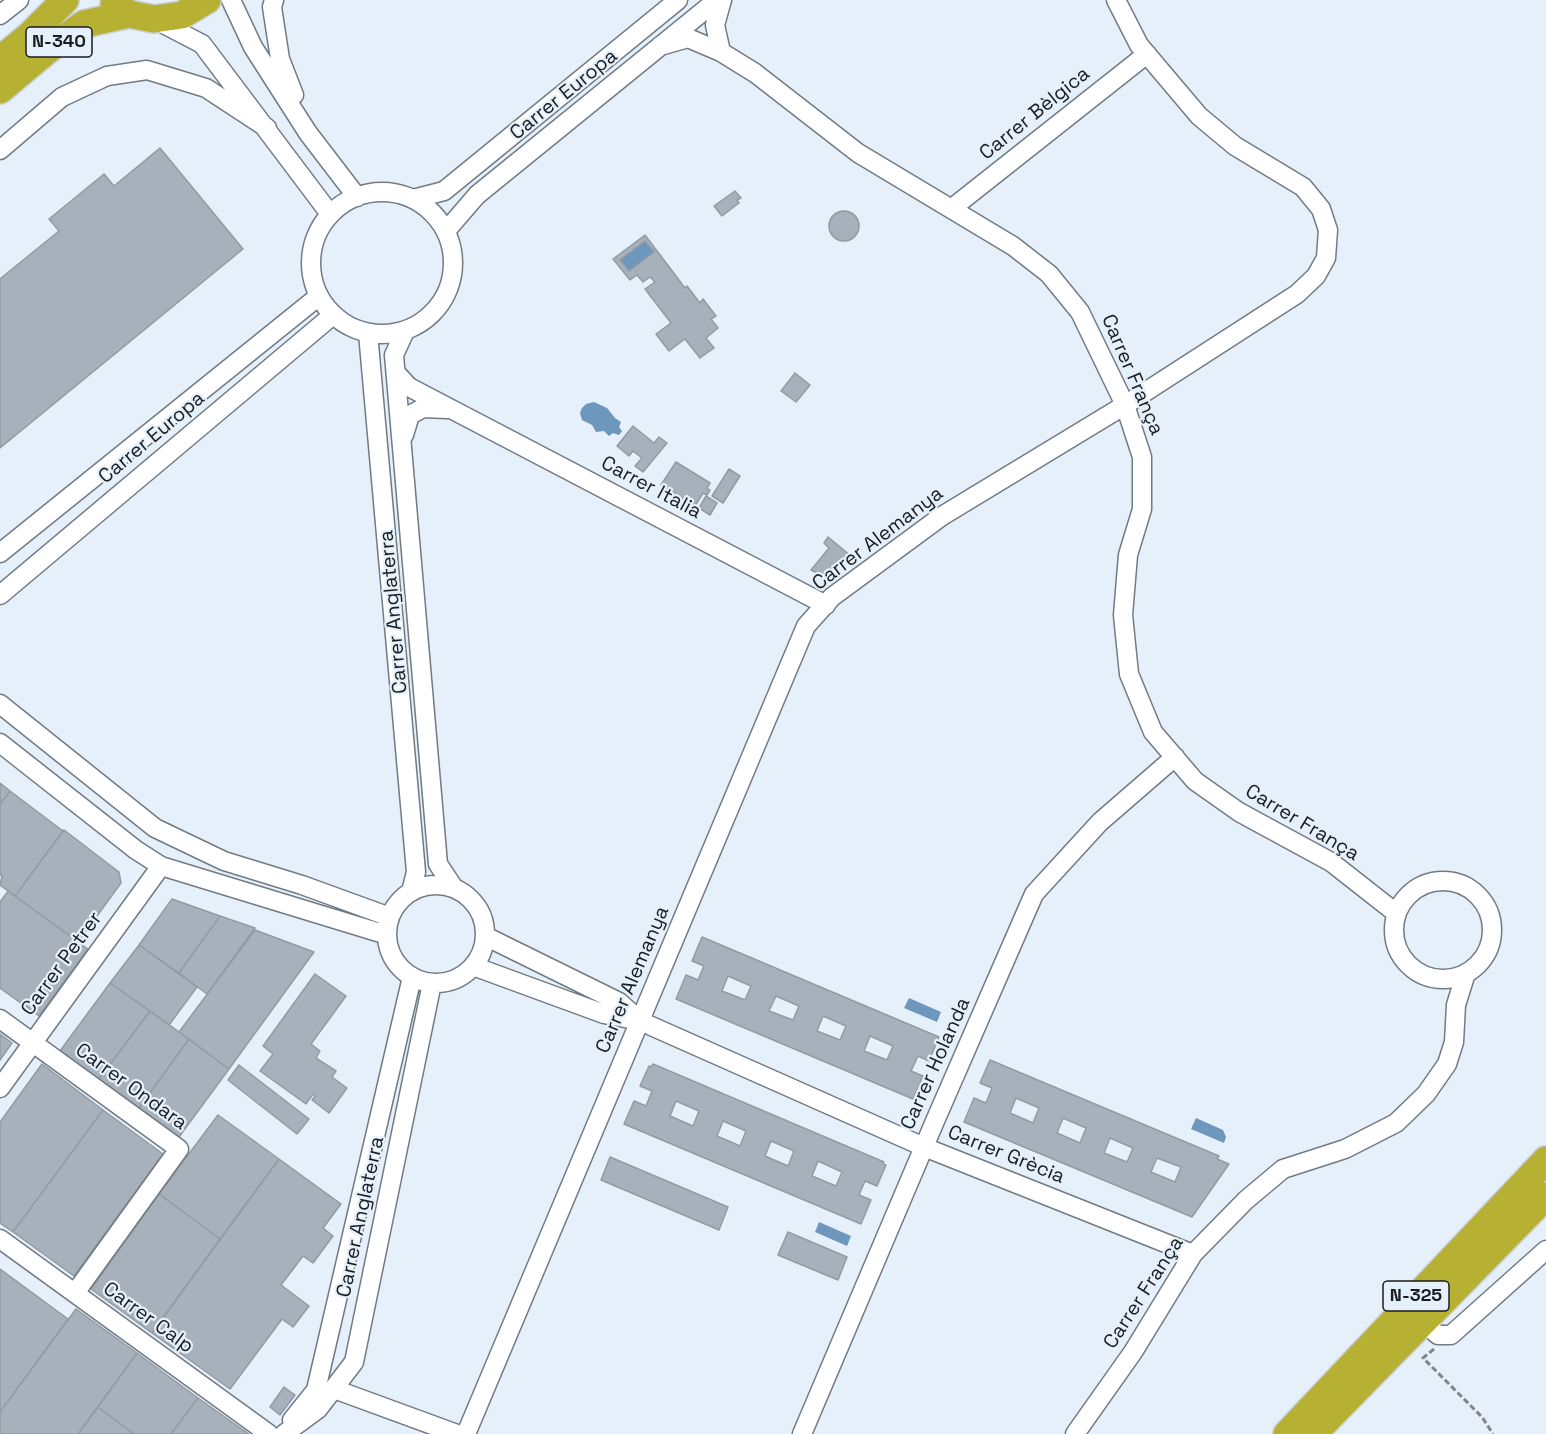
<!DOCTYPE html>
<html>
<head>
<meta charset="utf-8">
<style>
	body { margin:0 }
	canvas { display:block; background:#e5f0fa }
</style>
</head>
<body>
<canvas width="1546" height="1434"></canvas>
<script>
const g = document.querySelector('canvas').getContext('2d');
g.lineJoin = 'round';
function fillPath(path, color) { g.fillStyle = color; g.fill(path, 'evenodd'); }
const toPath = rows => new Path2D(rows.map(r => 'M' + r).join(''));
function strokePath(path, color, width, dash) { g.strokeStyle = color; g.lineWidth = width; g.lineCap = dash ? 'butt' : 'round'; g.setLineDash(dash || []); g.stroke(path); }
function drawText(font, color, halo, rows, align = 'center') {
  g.font = font + ' "Space Grotesk",sans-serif'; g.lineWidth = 4.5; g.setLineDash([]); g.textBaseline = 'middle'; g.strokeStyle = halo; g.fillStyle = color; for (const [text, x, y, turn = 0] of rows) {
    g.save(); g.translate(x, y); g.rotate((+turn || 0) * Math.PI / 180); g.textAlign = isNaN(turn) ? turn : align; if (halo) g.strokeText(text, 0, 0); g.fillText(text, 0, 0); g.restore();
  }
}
const water = toPath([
	[645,241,654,252,629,271,620,260],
	[594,402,607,408,615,418,621,422,619,427,622,431,619,435,613,433,609,436,604,431,596,432,592,425,582,420,580,413,582,408,586,404],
	[909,998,941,1012,937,1022,904,1008],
	[1196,1118,1223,1130,1226,1137,1224,1143,1191,1129],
	[819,1222,851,1236,847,1246,815,1232]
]);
const building = toPath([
	[160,148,243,249,0,448,0,279,59,231,49,219,104,174,114,186,160,148],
	[735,191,741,198,737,200,739,203,722,216,714,206,735,191],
	'829 226a15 15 0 1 1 30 0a15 15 0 1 1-30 0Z',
	[645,235,685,288,687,286,700,303,703,299,716,316,711,319,718,328,706,338,714,348,700,358,685,339,669,351,656,334,671,323,645,289,655,282,650,277,643,282,637,275,630,280,613,259,645,235],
	[645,241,654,252,629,271,620,260,645,241],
	[795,373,810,385,796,402,781,391,795,373],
	[633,426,654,443,659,437,667,443,643,472,635,466,642,458,633,451,629,456,617,446,633,426],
	[676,462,710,483,707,488,710,490,707,495,703,493,695,506,661,485,676,462],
	[729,469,740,476,723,503,712,496,729,469],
	[706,496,717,503,710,515,699,508,706,496],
	[828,537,851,556,830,573,819,574,811,570,829,548,824,543,828,537],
	[0,783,10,791,0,804,0,783],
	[10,791,63,831,15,896,0,885,2,876,0,875,0,804,10,791],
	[64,830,119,872,121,883,78,942,15,896,64,830],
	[8,891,88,949,39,1016,0,988,0,902,8,891],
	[172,899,220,916,179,973,139,945,172,899],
	[220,916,255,928,207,994,179,973,220,916],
	[255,930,314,952,229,1069,179,1032,255,930],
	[702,937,939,1037,929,1061,918,1056,911,1071,923,1076,913,1099,676,999,686,975,698,980,704,966,692,961,702,937],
	[728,976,751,986,745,1000,722,991,728,976],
	[776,996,799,1006,793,1020,769,1011,776,996],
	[823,1016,846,1026,840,1040,817,1031,823,1016],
	[870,1036,893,1046,887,1060,864,1051,870,1036],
	[139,945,197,987,169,1025,110,983,139,945],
	[315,974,346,996,311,1044,320,1051,316,1058,336,1071,332,1077,347,1088,329,1113,312,1100,315,1096,313,1094,306,1104,260,1071,273,1054,263,1046,315,974],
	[110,983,150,1011,99,1079,60,1051,110,983],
	[150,1011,189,1039,139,1108,99,1079,150,1011],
	[0,1034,12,1043,0,1060,0,1034],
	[189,1039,229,1069,179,1137,139,1108,189,1039],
	[990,1060,1219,1156,1217,1159,1229,1164,1192,1217,964,1122,974,1098,986,1103,992,1088,980,1083,990,1060],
	[1016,1098,1039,1108,1033,1123,1010,1113,1016,1098],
	[1063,1118,1086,1128,1080,1143,1057,1133,1063,1118],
	[1110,1138,1133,1148,1127,1162,1104,1153,1110,1138],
	[1157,1158,1181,1167,1175,1182,1151,1172,1157,1158],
	[42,1064,103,1110,13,1232,0,1223,0,1122,42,1064],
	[653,1064,884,1162,883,1164,886,1165,877,1186,865,1181,859,1195,871,1200,861,1224,624,1124,634,1101,646,1106,652,1091,640,1086,649,1066,651,1067,653,1064],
	[676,1101,699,1111,693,1126,670,1116,676,1101],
	[723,1121,746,1131,740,1146,717,1136,723,1121],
	[771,1141,794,1151,788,1166,765,1156,771,1141],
	[818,1161,842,1172,836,1186,812,1176,818,1161],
	[239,1065,309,1119,297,1134,228,1080,239,1065],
	[103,1110,163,1154,74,1276,13,1232,103,1110],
	[218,1115,279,1159,220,1239,159,1194,218,1115],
	[610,1157,728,1207,719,1230,601,1180,610,1157],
	[279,1159,341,1204,323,1228,333,1236,313,1263,303,1256,281,1285,309,1306,293,1327,282,1319,230,1389,152,1333,279,1159],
	[159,1194,220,1239,152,1333,91,1289,159,1194],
	[788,1232,847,1257,838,1280,778,1255,788,1232],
	[0,1269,68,1319,0,1412,0,1269],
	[76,1309,137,1353,78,1434,0,1434,0,1412,76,1309],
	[137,1353,198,1398,171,1434,134,1434,98,1407,137,1353],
	[284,1387,295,1395,280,1415,270,1407,284,1387],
	[198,1398,249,1434,171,1434,198,1398],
	[98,1407,134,1434,78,1434,98,1407]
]);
const path = toPath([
	[1434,1349,1423,1358,1482,1417,1493,1434]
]);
const minor = toPath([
	[231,0,253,47,308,133,357,197],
	[274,0,272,7,280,59,294,95],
	[0,15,19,0],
	[154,19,202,44,330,214],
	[660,46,688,38,721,52,755,73,858,153,1013,246,1049,274,1080,312,1125,405,1142,457,1142,509,1128,555,1123,615,1129,674,1153,732,1195,781,1239,812,1331,862,1396,913],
	[721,52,715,25,722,0],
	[0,150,62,97,107,76,147,70,206,88,267,128],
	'311 263a71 71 0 1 1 142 0a71 71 0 1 1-142 0Z',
	[413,199,444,191,678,0],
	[951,209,1147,54],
	[446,231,477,195,717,0],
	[405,331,394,355,438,864,454,888],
	[368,333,416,872,411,892],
	[396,373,409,387,826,605],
	[404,435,410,415,423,408,447,409],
	[0,553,319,296],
	[0,595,333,315],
	[0,704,155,828,224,861,302,885,390,917],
	[0,743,136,850,161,866,387,935],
	'1394 930a49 49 0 1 1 98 0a49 49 0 1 1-98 0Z',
	'387 934a49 49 0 1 1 98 0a49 49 0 1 1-98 0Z',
	[485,936,619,1002,640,1021],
	[473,966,604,1014,640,1021,924,1147,1193,1254],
	[0,1019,179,1149,75,1293],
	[0,1088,161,866],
	[0,1239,269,1434],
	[1423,1322,1438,1335,1451,1335,1546,1250],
	[334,1389,457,1434],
	[292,1420,316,1390,412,977],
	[284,1434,318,1409,354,1362,432,983],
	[466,1434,806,626,832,597,942,516,1125,405,1297,294,1316,276,1326,258,1328,230,1321,209,1303,187,1235,146,1199,116,1139,45,1116,0],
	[802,1434,935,1121,1034,894,1100,822,1175,757],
	[1075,1434,1133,1352,1193,1254,1246,1200,1283,1169,1345,1149,1396,1123,1426,1094,1447,1064,1454,1042,1456,1005,1466,973]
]);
const highway = toPath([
	[114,4,129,14,154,19,182,15,207,0],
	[0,60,30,35,65,0],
	[0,90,49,49,84,24,129,14],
	[1287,1434,1546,1160],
	[1313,1434,1546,1196]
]);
const shields = [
	[59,42,66],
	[1416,1296,66]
];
const shieldNames = [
	["N-340",59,42],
	["N-325",1416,1296]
];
const streetNames = [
	["Carrer Europa",564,95,-39],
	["Carrer Bèlgica",1035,114,-39],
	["Carrer França",1132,375,67],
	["Carrer Europa",152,438,-40],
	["Carrer Italia",651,488,28],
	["Carrer Alemanya",878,539,-37],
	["Carrer Anglaterra",394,612,-95],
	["Carrer França",1302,823,31],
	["Carrer Petrer",62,964,-54],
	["Carrer Alemanya",633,980,-67],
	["Carrer Holanda",936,1064,-66],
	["Carrer Ondara",131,1087,36],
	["Carrer Grècia",1006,1155,22],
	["Carrer Anglaterra",361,1217,-78],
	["Carrer França",1144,1293,-57],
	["Carrer Calp",148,1318,36]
];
fillPath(water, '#6d97bc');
fillPath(building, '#a7b1bb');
strokePath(building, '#919ba4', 1.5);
strokePath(minor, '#717b84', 21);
strokePath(highway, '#cccdce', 30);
strokePath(path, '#7e858c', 3, [6, 3]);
strokePath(minor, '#fff', 18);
strokePath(highway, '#b6b133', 27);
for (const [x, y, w] of shields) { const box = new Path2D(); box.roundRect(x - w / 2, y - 15, w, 30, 4.5); g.fillStyle = '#e5f0fa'; g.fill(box); strokePath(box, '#191d21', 1.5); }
drawText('bold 18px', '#191d21', null, shieldNames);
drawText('20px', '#191d21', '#e5f0fa', streetNames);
</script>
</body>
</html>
